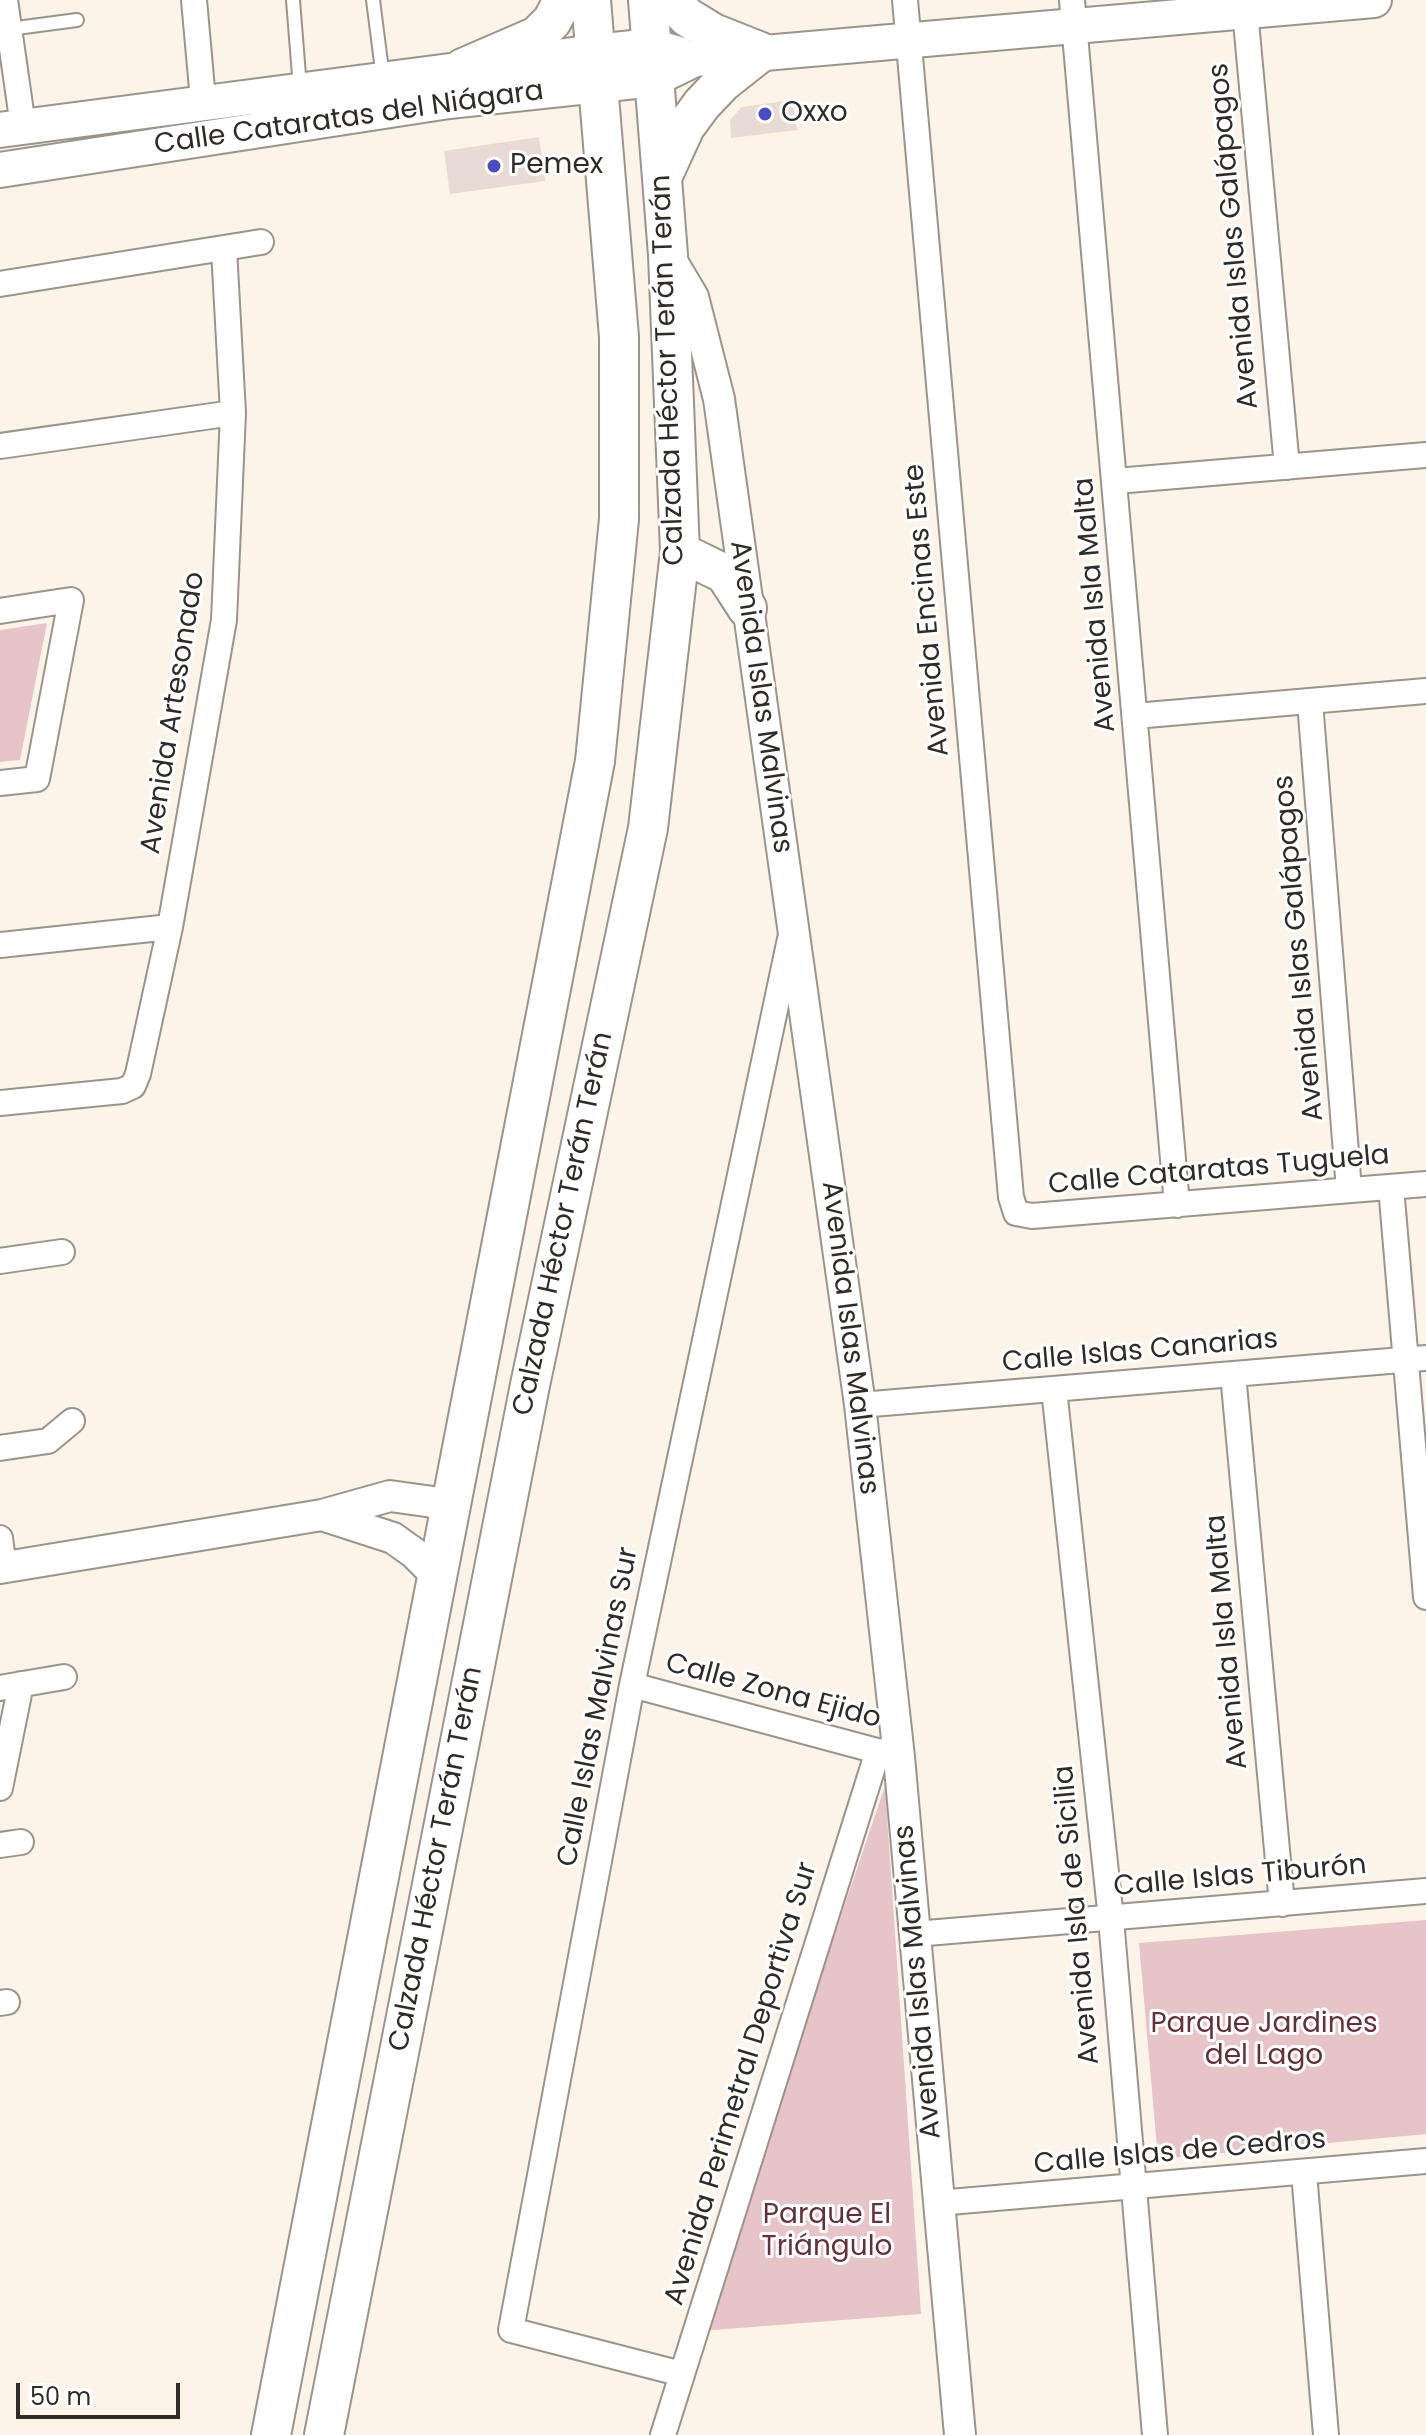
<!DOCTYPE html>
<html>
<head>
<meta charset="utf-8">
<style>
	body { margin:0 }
	#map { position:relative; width:1426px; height:2435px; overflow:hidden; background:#fcf4e9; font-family:Poppins,sans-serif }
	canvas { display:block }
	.scale { position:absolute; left:16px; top:2383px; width:164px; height:36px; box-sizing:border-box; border:4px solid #2f2c28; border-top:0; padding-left:10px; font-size:24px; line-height:28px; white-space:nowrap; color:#2f2c28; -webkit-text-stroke:6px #fff; paint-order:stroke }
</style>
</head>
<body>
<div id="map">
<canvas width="1426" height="2435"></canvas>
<div class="scale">50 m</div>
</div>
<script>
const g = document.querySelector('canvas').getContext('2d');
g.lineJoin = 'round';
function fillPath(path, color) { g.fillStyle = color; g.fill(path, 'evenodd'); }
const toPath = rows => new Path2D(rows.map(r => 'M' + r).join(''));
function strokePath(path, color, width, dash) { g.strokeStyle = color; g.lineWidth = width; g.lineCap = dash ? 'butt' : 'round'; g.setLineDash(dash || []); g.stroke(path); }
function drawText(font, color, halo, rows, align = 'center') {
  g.font = font + ' Poppins,sans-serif'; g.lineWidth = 6; g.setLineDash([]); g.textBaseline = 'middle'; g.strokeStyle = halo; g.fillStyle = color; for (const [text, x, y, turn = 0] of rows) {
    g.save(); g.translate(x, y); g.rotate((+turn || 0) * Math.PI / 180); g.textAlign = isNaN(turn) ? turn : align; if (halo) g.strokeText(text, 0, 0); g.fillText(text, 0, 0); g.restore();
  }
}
const green = toPath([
	[47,623,20,760,0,762,0,630],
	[885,1786,921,2314,700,2331],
	[1426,1920,1426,2134,1158,2159,1139,1943]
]);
const building = toPath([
	[792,100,797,130,731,138,730,120,742,107],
	[539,137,545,181,450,194,444,151]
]);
const service = toPath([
	[293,0,300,88],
	[373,0,383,78],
	[9,29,77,20]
]);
const minor = toPath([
	[5,0,23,126],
	[194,0,203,100],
	[905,0,1011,1197,1016,1213,1032,1216,1426,1184],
	[1072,0,1177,1205],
	[1244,0,1287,467],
	[0,284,261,242],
	[0,446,233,413],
	[1116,481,1426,455],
	[0,611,71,600,37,779,0,783],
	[1310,702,1349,1190],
	[1135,716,1426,691],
	[0,945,170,927],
	[0,1103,122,1091,133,1086,138,1074,170,927,224,620,233,413,224,249],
	[1391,1187,1426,1597],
	[0,1261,62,1252],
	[1233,1374,1282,1904],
	[1054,1389,1111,1919,1155,2435],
	[860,1405,1426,1358],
	[0,1448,48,1441,72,1421],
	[0,1538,4,1568],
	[632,1685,892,1755],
	[0,1688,64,1677],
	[0,1788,21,1684],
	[0,1845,21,1842],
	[915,1934,1426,1891],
	[0,2003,7,2002],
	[1304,2173,1326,2435],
	[938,2203,1426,2161],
	[682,2374,511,2330,632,1685,790,939],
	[663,2435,878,1751]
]);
const tertiary = toPath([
	[668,255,693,297,719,399,860,1405,899,1757,960,2435],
	[322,1515,393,1538,414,1553,439,1578],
	[0,1568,322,1515,390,1496,433,1502,450,1513]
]);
const secondary = toPath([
	[0,130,595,52,652,46,679,54],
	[0,170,449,101,654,79,695,59,1374,0]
]);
const primary = toPath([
	[671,0,687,17,713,33,761,52],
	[463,68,537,36,552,21,563,0],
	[664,173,685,127,702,104,723,82,761,52],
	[680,552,725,574,747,608],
	[271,2435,595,761,619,519,619,337,591,0],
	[324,2435,530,1385,648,828,680,552,668,255,648,0]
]);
const markers = [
	[765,114,8,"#474ec3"],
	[494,166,8,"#474ec3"]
];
const poiNames = [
	["Oxxo",781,114],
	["Pemex",510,166]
];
const streetNames = [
	["Calle Cataratas del Niágara",349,119,-8],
	["Avenida Islas Galápagos",1235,236,-95],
	["Calzada Héctor Terán Terán",669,370,-92],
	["Avenida Isla Malta",1096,605,-95],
	["Avenida Encinas Este",928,610,-95],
	["Avenida Islas Malvinas",760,697,82],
	["Avenida Artesonado",174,713,-81],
	["Avenida Islas Galápagos",1300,948,-95],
	["Calle Cataratas Tuguela",1219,1171,-5],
	["Calzada Héctor Terán Terán",564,1224,-78],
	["Avenida Islas Malvinas",849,1338,83],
	["Calle Islas Canarias",1140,1352,-5],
	["Avenida Isla Malta",1228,1642,-95],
	["Calle Zona Ejido",773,1692,15],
	["Calle Islas Malvinas Sur",599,1707,-79],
	["Calzada Héctor Terán Terán",437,1859,-79],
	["Calle Islas Tiburón",1240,1877,-5],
	["Avenida Isla de Sicilia",1078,1915,-95],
	["Avenida Islas Malvinas",919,1982,-95],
	["Avenida Perimetral Deportiva Sur",742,2084,-73],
	["Calle Islas de Cedros",1180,2153,-5]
];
const parkNames = [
	["Parque Jardines",1264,2025],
	["del Lago",1264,2057],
	["Parque El",827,2216],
	["Triángulo",827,2248]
];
fillPath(green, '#e7c4c7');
fillPath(building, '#e8dad4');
strokePath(service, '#9b948a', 16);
strokePath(minor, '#9b948a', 28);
strokePath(tertiary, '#9b948a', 34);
strokePath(secondary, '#9b948a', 38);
strokePath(primary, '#9b948a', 42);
strokePath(service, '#fff', 12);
strokePath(minor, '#fff', 24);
strokePath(tertiary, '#fff', 30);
strokePath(secondary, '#fff', 34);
strokePath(primary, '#fff', 38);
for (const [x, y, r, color] of markers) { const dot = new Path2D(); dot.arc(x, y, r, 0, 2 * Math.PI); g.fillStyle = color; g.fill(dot); strokePath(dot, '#fff', 3); }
drawText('28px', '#2f2c28', '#fff', poiNames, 'left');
drawText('28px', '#2f2c28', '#fff', streetNames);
drawText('28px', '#653039', '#fff', parkNames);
</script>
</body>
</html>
